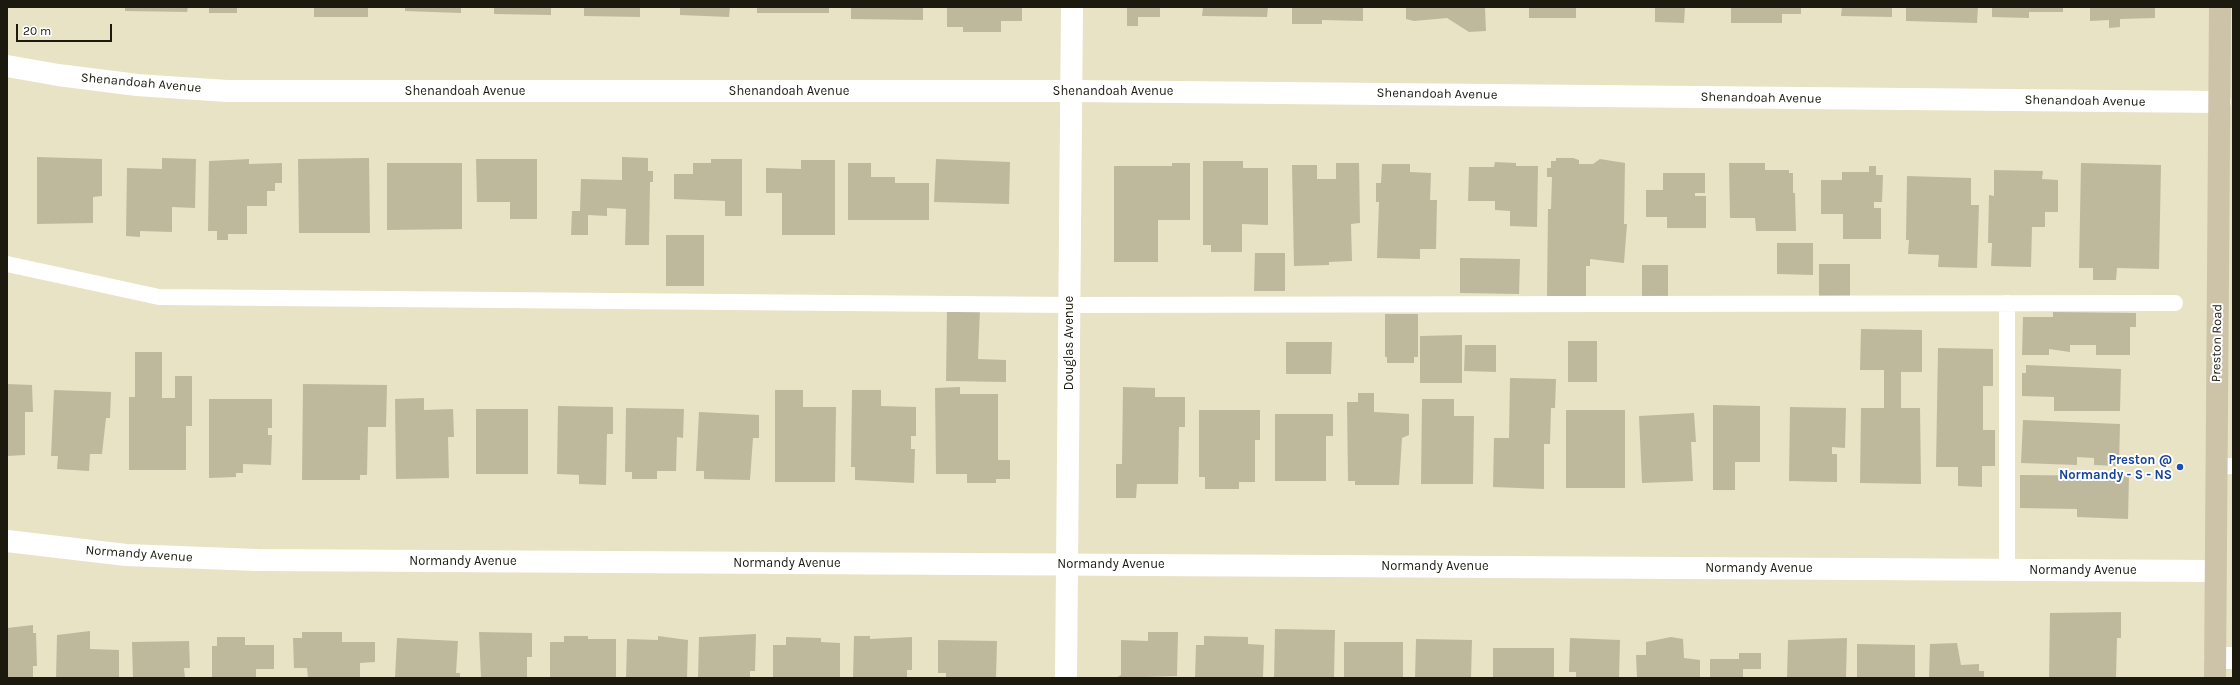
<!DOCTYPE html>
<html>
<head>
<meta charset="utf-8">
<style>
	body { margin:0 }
	#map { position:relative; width:2240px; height:685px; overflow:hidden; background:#e8e3c5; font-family:Karla,sans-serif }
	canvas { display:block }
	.frame { position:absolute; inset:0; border:8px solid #1c1a0f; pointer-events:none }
	.scale { position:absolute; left:16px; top:24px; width:96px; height:18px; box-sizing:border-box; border:2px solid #1c1a0f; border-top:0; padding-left:5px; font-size:12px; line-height:14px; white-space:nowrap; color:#1c1a0f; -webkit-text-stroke:3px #fff; paint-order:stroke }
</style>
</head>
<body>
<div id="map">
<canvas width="2240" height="685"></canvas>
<div class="frame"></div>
<div class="scale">20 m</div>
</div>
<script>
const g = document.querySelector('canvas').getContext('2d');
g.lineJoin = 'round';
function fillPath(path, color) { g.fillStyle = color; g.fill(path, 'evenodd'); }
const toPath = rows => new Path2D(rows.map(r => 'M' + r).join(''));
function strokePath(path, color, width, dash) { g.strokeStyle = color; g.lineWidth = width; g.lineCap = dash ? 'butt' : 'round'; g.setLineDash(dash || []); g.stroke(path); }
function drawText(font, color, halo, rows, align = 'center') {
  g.font = font + ' Karla,sans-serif'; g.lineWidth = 4; g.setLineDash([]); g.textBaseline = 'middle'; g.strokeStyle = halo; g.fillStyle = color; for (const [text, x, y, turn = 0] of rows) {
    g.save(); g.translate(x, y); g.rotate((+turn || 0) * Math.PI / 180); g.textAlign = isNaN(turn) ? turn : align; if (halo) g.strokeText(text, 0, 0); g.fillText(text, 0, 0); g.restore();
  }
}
const building = toPath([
	[125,7,188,7,187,12,125,11],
	[209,7,237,7,237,13,209,13],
	[314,7,368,7,368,17,314,17],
	[405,7,461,7,461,13,405,11],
	[494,7,551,7,551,15,494,14],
	[584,7,640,7,640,17,584,16],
	[680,7,730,7,729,17,680,15],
	[757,7,829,7,829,13,757,13],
	[851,7,923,7,923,20,851,19],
	[947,7,1022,7,1022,21,1001,21,1001,32,963,32,963,27,947,27],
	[1127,7,1160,7,1160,17,1138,17,1138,26,1127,26],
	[1203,7,1268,7,1267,17,1202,16],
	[1292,7,1363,7,1363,21,1322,20,1322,24,1292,24],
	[1406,7,1485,7,1486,31,1469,32,1447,18,1414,21,1406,19],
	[1529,7,1576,7,1576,18,1529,18],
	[1655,7,1685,7,1684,23,1655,22],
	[1731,7,1801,7,1801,14,1782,14,1782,23,1731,23],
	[1842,7,1892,7,1892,17,1841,16],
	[1906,7,1978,7,1977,23,1906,21],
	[1992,7,2063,7,2063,12,2029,12,2029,18,1992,17],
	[2090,7,2155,7,2155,18,2120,19,2120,27,2109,28,2109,20,2090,21],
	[37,157,102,159,102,196,93,197,93,223,37,224],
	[622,157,648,158,648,171,653,171,653,182,650,182,649,245,625,245,626,209,607,208,607,216,588,215,588,235,571,235,572,211,580,211,581,179,622,180],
	[162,158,196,159,195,208,172,207,172,232,140,231,140,237,126,236,127,168,162,169],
	[369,158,370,233,299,233,298,159],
	[1556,158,1573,158,1579,160,1579,164,1593,164,1600,159,1625,163,1624,224,1627,224,1624,263,1590,259,1590,266,1586,266,1586,297,1547,296,1548,209,1551,209,1552,177,1547,177,1547,168,1551,168,1551,161,1556,161],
	[249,159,249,164,282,163,282,183,275,183,275,191,267,191,267,206,247,206,247,234,228,234,228,240,217,240,217,231,208,231,209,161],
	[476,159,537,159,537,219,510,219,510,202,477,202],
	[711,159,742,159,742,216,725,216,725,201,674,199,674,174,693,174,693,163,711,163],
	[936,159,1010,162,1009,204,934,202],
	[801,160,835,160,835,235,782,235,782,193,766,193,766,168,801,169],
	[1203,161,1243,161,1243,168,1268,168,1268,225,1242,224,1242,252,1211,252,1211,245,1203,245],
	[1495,162,1516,163,1516,166,1538,166,1537,227,1510,226,1510,211,1495,210,1495,201,1468,201,1469,167,1494,167],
	[387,163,462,163,462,229,387,230],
	[848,163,871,163,871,177,895,177,895,183,929,183,929,220,848,220],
	[1172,163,1190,163,1190,220,1158,220,1158,262,1114,262,1114,166,1172,166],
	[1336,163,1359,163,1360,223,1351,224,1352,261,1329,262,1329,265,1294,266,1292,165,1317,165,1317,179,1336,179],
	[1729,163,1765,163,1765,170,1789,170,1789,173,1793,173,1793,193,1795,193,1796,231,1756,231,1755,218,1730,218],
	[2081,163,2161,165,2159,269,2117,268,2116,280,2093,280,2093,268,2079,268],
	[1382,164,1410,164,1410,172,1431,173,1430,200,1437,200,1436,249,1420,249,1420,259,1377,258,1379,202,1376,202,1376,183,1381,183],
	[1869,166,1876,166,1876,175,1883,175,1882,202,1874,202,1874,208,1881,208,1881,239,1843,239,1843,214,1821,214,1821,180,1842,180,1842,172,1869,172],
	[1994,170,2043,171,2042,179,2058,180,2058,212,2045,212,2045,227,2032,227,2031,267,1991,266,1992,243,1988,243,1989,195,1994,196],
	[1663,173,1705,173,1705,193,1695,193,1695,196,1706,196,1706,228,1667,228,1667,217,1646,217,1646,190,1663,190],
	[1907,176,1971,178,1971,205,1979,205,1977,268,1938,267,1939,255,1908,254,1909,240,1906,240],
	[666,235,704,235,704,286,666,286],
	[1777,243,1813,243,1813,275,1777,274],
	[1255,253,1285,253,1285,291,1254,291],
	[1460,258,1520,259,1519,294,1460,293],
	[1819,264,1850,264,1850,297,1819,297],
	[1642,265,1668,265,1668,298,1642,298],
	[947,308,980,309,978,359,1006,360,1006,382,946,381],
	[2053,312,2136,313,2136,327,2130,327,2130,355,2096,355,2096,345,2070,345,2070,352,2049,349,2049,355,2022,355,2023,317,2053,317],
	[1385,314,1418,314,1418,357,1414,357,1414,363,1387,363,1387,357,1385,357],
	[1861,329,1922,330,1922,372,1901,372,1901,408,1920,408,1921,484,1860,483,1861,408,1884,408,1884,370,1860,370],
	[1462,335,1462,383,1420,383,1420,336],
	[1568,341,1597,341,1597,382,1568,382],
	[1286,342,1332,342,1331,374,1286,374],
	[1465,345,1496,345,1496,372,1464,371],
	[1938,348,1993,349,1993,386,1983,386,1983,430,1995,430,1995,466,1982,466,1982,487,1958,486,1958,467,1936,467],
	[135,352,162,352,162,398,175,398,175,376,192,376,192,426,186,426,186,470,129,470,129,397,135,397],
	[2026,365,2121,369,2120,411,2054,411,2054,397,2022,396,2022,373,2026,373],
	[1510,378,1556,379,1555,408,1551,408,1550,444,1544,444,1544,489,1493,487,1494,438,1509,438],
	[7,384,32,385,33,412,25,412,25,455,7,456],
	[303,384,387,385,386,427,368,427,367,475,360,475,360,480,302,480],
	[960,387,960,394,998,394,998,460,1010,460,1010,479,996,479,996,483,967,483,967,474,936,474,935,388],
	[1123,387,1155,388,1155,397,1185,397,1185,427,1179,427,1178,484,1137,484,1136,498,1116,498,1116,464,1122,464],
	[54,390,111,392,110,418,106,418,102,454,90,454,89,471,57,469,58,456,51,456],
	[775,390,803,390,803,407,836,407,835,482,775,482],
	[852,390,881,390,881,406,916,407,916,436,911,436,911,449,915,449,914,483,855,480,855,467,851,467],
	[1358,393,1374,393,1374,412,1409,414,1409,435,1402,438,1399,485,1355,485,1355,481,1348,481,1347,402,1358,402],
	[424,398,424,410,453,409,454,437,448,437,449,478,396,479,395,399],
	[209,399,272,399,272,428,268,428,268,435,272,435,271,465,243,464,243,473,236,473,236,477,209,478],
	[1422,399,1454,399,1454,416,1474,416,1473,484,1421,484],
	[1713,405,1760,406,1760,462,1735,462,1735,490,1713,490],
	[558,406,613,407,613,434,607,434,606,485,579,484,579,475,557,474],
	[1790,407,1846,408,1845,448,1832,447,1832,454,1837,454,1837,482,1789,481],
	[626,408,684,409,683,438,677,437,676,471,657,471,657,479,632,479,632,472,625,472],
	[476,409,528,409,528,474,476,474],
	[1199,410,1260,410,1260,440,1255,440,1255,482,1239,482,1239,489,1205,489,1205,477,1199,477],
	[1566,410,1625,410,1625,488,1566,488],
	[699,412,759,415,759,438,753,438,750,480,704,479,704,471,696,471],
	[1694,413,1696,442,1691,442,1693,481,1642,483,1639,416],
	[1275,414,1333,414,1333,436,1326,436,1326,481,1275,481],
	[2023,420,2120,424,2119,466,2094,465,2094,458,2077,457,2077,465,2021,463],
	[2020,475,2129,476,2128,519,2077,517,2077,509,2020,508],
	[2121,612,2121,638,2117,638,2116,678,2049,678,2050,613],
	[33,625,33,633,36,633,37,666,33,666,33,678,7,678,7,628],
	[1275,629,1335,630,1334,678,1274,678],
	[90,631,90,649,119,650,119,678,56,678,57,635],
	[302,632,342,632,342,642,375,642,375,662,360,663,360,678,308,678,307,668,294,668,293,638,302,638],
	[479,632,532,633,532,657,527,657,527,678,481,678],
	[1148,632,1178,632,1177,676,1116,678,1121,675,1121,640,1148,641],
	[756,634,755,671,750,671,750,678,698,678,699,637],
	[564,636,588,636,588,639,616,639,616,678,550,678,550,642,564,642],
	[658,636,688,640,687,678,626,678,627,639,658,640],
	[854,636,870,636,870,639,912,637,912,670,907,670,907,678,853,678],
	[1204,636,1248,637,1248,644,1264,645,1263,678,1195,678,1196,645,1204,645],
	[217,637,245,637,245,645,274,645,274,669,256,669,256,678,212,678,212,646,217,646],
	[786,637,821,638,821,642,840,643,840,678,773,678,773,645,786,645],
	[1671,637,1683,639,1684,658,1700,660,1700,678,1637,678,1636,655,1646,655,1646,642],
	[397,638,458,641,456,673,460,673,460,678,395,678],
	[1570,638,1620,640,1619,678,1576,678,1576,672,1569,672],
	[1847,638,1846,678,1787,678,1788,640],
	[1416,639,1472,640,1471,678,1415,678],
	[938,640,997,641,996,678,946,678,946,673,938,673],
	[189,641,190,668,184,668,185,678,133,678,132,642],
	[1344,642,1403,642,1403,678,1344,678],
	[1957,643,1961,665,1979,664,1979,671,1984,671,1984,678,1929,678,1930,644],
	[1857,644,1915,645,1915,678,1857,678],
	[1493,648,1554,648,1554,678,1493,678],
	[1739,653,1761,653,1761,669,1743,669,1743,678,1710,678,1710,659,1739,659]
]);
const service = toPath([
	[7,264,159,297,1069,305,2175,303],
	[2007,303,2007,570],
	[2216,467,2233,466]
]);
const minor = toPath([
	[7,66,58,75,137,85,227,91,1071,91,2220,102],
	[7,541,126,555,257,560,2215,571],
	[2215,658,2233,658]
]);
const tertiary = toPath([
	[1066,678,1072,7]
]);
const secondary = toPath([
	[2215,678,2220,7]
]);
const markers = [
	[2180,467,4,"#1a4fb4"]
];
const streetNames = [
	["Shenandoah Avenue",141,83,5],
	["Shenandoah Avenue",465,91],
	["Shenandoah Avenue",789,91],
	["Shenandoah Avenue",1113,91],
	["Shenandoah Avenue",1437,94,1],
	["Shenandoah Avenue",1761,98,1],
	["Shenandoah Avenue",2085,101,1],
	["Douglas Avenue",1069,343,-90],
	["Preston Road",2217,343,-89],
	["Normandy Avenue",139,554,4],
	["Normandy Avenue",463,561],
	["Normandy Avenue",787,563],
	["Normandy Avenue",1111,564],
	["Normandy Avenue",1435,566],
	["Normandy Avenue",1759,568],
	["Normandy Avenue",2083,570]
];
const transitNames = [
	["Preston @",2172,460],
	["Normandy - S - NS",2172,475]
];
fillPath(building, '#beb99d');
strokePath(service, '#fff', 16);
strokePath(minor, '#fff', 22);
strokePath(tertiary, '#fff', 22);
strokePath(secondary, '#cdc3a8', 22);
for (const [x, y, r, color] of markers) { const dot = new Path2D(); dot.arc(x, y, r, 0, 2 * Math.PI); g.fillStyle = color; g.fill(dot); strokePath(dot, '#fff', 1.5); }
drawText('13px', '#1c1a0f', '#fff', streetNames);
drawText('bold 13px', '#164399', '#fff', transitNames, 'right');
</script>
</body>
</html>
